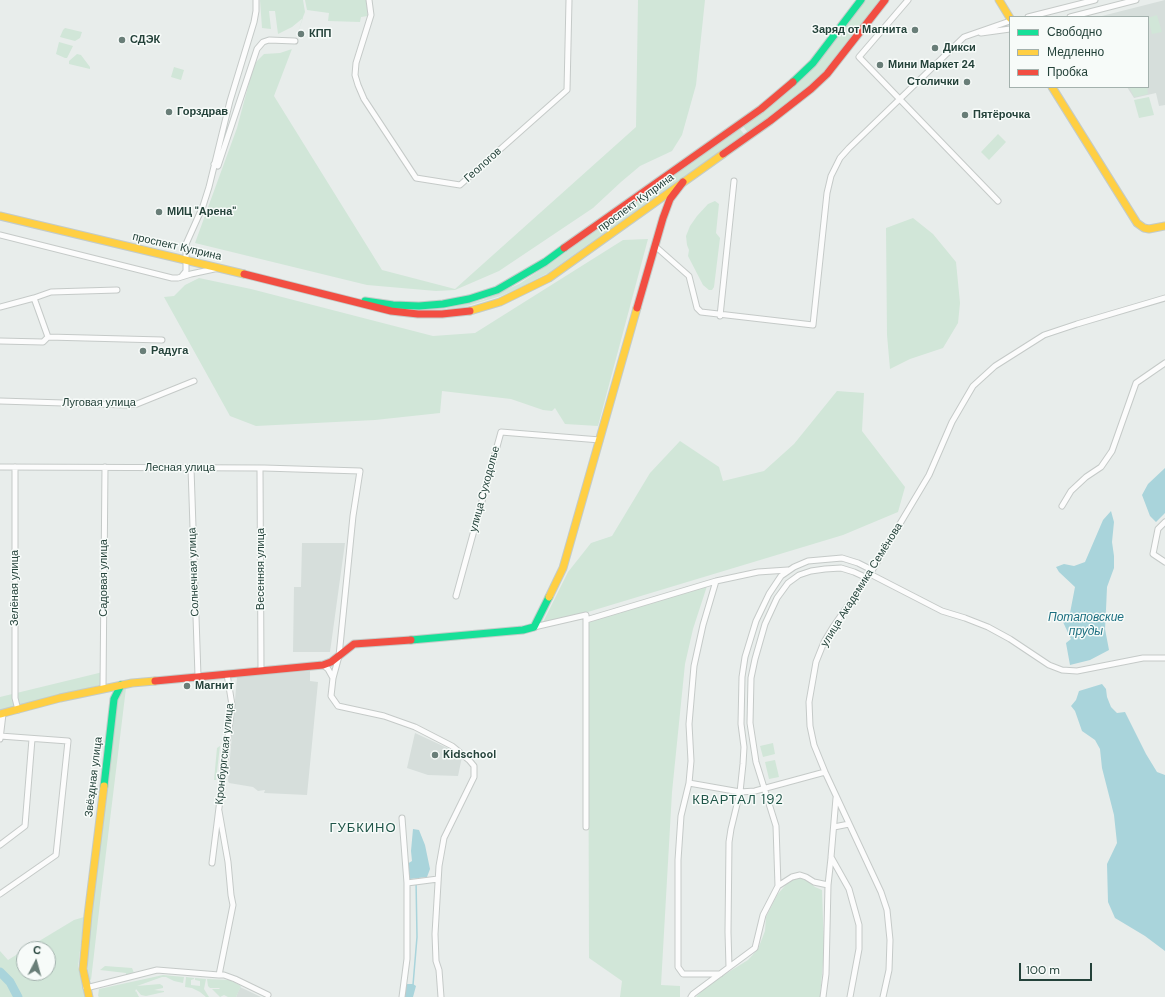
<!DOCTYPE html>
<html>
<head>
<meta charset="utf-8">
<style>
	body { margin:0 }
	#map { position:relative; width:1165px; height:997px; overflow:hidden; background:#e8edeb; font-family:"DM Sans",sans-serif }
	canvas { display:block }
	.legend { position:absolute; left:1009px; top:16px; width:140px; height:72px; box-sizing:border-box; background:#f7fbf9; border:1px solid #a3b1ad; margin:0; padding:5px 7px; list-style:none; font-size:12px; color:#24423a }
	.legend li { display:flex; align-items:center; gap:8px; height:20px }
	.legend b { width:20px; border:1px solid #a3b1ad }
	.north { position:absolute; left:16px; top:941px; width:40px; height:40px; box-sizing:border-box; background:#f7fbf9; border:1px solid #a3b1ad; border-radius:50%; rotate:6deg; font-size:11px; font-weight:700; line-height:16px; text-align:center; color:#24423a }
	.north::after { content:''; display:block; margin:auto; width:14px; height:18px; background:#697e78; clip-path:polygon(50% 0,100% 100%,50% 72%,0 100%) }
	.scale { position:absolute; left:1019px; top:963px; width:73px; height:18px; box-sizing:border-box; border:2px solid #24423a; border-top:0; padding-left:5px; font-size:12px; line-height:14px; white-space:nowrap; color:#24423a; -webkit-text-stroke:3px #f7fbf9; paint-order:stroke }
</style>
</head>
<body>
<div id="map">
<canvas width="1165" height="997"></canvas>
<ul class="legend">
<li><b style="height:5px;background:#16e098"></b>Свободно</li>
<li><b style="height:5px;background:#ffcf43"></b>Медленно</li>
<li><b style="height:5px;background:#f24e42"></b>Пробка</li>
</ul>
<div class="north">С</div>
<div class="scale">100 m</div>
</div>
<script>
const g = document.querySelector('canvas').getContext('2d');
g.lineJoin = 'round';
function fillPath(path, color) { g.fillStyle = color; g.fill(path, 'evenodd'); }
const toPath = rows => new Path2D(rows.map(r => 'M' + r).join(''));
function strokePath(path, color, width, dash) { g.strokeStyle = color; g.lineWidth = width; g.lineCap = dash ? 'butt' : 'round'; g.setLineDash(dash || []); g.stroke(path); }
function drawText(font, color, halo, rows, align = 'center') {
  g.font = font + ' "DM Sans",sans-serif'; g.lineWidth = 3; g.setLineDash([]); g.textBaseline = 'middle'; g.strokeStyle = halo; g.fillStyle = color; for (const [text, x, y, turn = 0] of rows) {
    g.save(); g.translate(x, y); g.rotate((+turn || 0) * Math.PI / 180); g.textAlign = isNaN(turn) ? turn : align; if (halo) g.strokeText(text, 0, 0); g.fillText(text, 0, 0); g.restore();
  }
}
const built = toPath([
	[1165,0,1165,105,1159,106,1156,93,1134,98,1127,87,1148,87,1148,17,1098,17],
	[302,543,345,543,330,652,293,652,294,587,301,587],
	[310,671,310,681,318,682,307,795,264,793,265,790,258,791,253,787,229,783,228,781,237,677],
	[415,733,456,752,462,757,458,776,428,775,407,768],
	[240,987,261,997,236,997]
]);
const green = toPath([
	[260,0,303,0,305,12,303,17,295,41,274,96,382,270,455,289,636,127,638,0,705,0,696,85,682,135,672,151,640,166,621,182,593,208,499,271,455,290,436,291,367,285,195,243,237,128,254,64,264,54,280,53,292,49,303,18,292,27,278,34,275,11,269,11,271,29,262,28],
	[305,0,366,0,368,16,361,17,360,22,328,21,329,13,307,10],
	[865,0,882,0,825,71,809,87,748,133,743,126,789,91,816,65],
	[1157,15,1162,32,1152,34,1148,18],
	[65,28,82,32,80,38,75,41,60,37,63,30],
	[59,42,73,46,67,58,65,58,56,54],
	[77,54,81,55,90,67,90,69,69,64,69,61],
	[174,67,184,70,181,80,171,77],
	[1135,87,1147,87,1148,94,1134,97,1130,88],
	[1149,97,1154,115,1139,118,1134,100],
	[740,129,744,134,548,273,521,287,501,296,464,307,444,309,483,300,519,284,545,267],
	[998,134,1006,142,989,160,981,152],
	[715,201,719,204,716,233,720,238,714,287,712,290,709,290,703,285,688,256,689,250,687,245,686,236,690,226,697,216,708,204],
	[913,218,933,234,956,262,960,303,958,323,943,348,910,359,890,369,887,335,886,228],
	[648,239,598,426,565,424,555,408,552,411,543,410,511,399,442,391,440,413,375,420,256,426,230,416,164,297,174,296,185,285,199,278,251,289,433,336,475,333,623,240],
	[837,391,864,393,862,431,905,487,898,512,843,535,548,624,543,622,568,572,591,543,612,536,650,473,680,441,719,467,723,481,764,471,794,444],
	[707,586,693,629,685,664,672,792,661,985,680,986,680,997,620,997,622,981,589,958,588,621],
	[103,672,103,684,0,713,0,697],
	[126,688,101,894,91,980,89,979,87,961,95,881,118,693],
	[773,743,775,754,763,757,760,746],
	[220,746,216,780,214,780,217,748],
	[775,760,779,777,769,779,765,762],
	[799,878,807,880,815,887,822,890,824,951,820,997,696,997,706,986,748,960,758,949,765,931,766,917,777,895,789,881],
	[84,917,78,967,86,997,0,997,0,951,8,960,24,950,24,973,48,973,48,949,26,949,74,920],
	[105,966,132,968,134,973,132,975,126,976,126,973,100,970],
	[163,975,184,977,183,983,174,981,166,977,162,977,137,986,160,984,163,986,163,988,154,990,164,991,164,992,146,996,141,995,136,989,135,992,136,991,139,997,99,997,98,996,99,989],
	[186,977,194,978,194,979,191,980,191,985,200,986,200,981,195,980,195,978,206,979,204,989,209,997,206,997,200,992,192,988,185,987],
	[207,979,230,980,241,986,236,997,228,997,224,995,220,997,212,989,219,989,220,988,210,988,208,986]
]);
const water = toPath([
	[1165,468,1165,513,1156,522,1150,516,1142,495,1148,484],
	[1111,511,1114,522,1112,542,1114,556,1114,568,1107,587,1106,610,1105,629,1109,650,1090,660,1070,665,1066,643,1071,639,1063,622,1070,613,1075,587,1059,572,1056,567,1064,564,1074,566,1085,562,1103,520],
	[1102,684,1106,689,1107,697,1111,707,1117,713,1125,712,1146,754,1157,772,1165,775,1165,951,1145,936,1115,918,1108,902,1107,864,1117,843,1114,815,1102,768,1100,749,1095,740,1082,731,1075,711,1071,706,1076,700,1079,691],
	[413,829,419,830,425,845,430,869,427,877,410,879,407,864,412,861,411,851],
	[406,984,413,984,416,986,413,997,404,997]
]);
const stream = toPath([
	[413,985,417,937,416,879]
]);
const river = toPath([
	[0,972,10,982,18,997]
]);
const street = toPath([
	[369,0,371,15,356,63,355,75,358,85,364,99,416,178,460,185,567,90,569,0],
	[908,0,859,57,998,201],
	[1028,17,1095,0],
	[1070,17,1136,0],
	[981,33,1010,29],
	[214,164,218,166,257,49,263,42,269,40,295,41],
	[0,235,172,278,178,278,191,274,219,268],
	[655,246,689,276,697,308,701,312,813,325,827,193,831,176,840,158,849,148,964,37,1010,21],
	[182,276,186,271,186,244,203,206,209,187,230,101,254,22,256,11,256,0],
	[34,298,48,337,162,340],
	[0,307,34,298,51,292,117,290],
	[720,316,734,181],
	[0,341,43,342,48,337],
	[0,401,127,405,137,404,194,381],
	[0,467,264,468,360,471,353,516,339,656,333,678,331,696,338,706,384,716,415,727,452,746,469,760,474,766,474,777,444,838,439,866,435,934,436,961,439,970,441,997],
	[15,467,15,698,18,710],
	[191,468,198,676],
	[260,468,261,671],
	[1062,506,1071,491,1086,477,1101,467,1112,451,1136,383,1165,363],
	[1165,522,1158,529,1153,554,1165,562],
	[870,574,942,611,965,618,988,627,1010,639,1049,665,1062,670,1077,671,1143,658,1165,658],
	[716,581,703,625,694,666,689,724,691,761,689,783,681,816,678,860,678,967,683,974,720,974],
	[456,596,501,432,600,440],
	[586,620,716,581,758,572,788,570],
	[534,627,586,615,586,827],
	[323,665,328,669,333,678],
	[103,688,105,467],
	[0,739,3,714],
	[689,783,740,792,755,791,825,772],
	[836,798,831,857,849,889,859,925,859,949,850,997],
	[402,818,407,883,407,959,402,997],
	[834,827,849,824],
	[0,845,25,826,32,739],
	[212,863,232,705,227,674],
	[407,883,438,879],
	[778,886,776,826,756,762,750,723,751,678,755,659,765,624,777,598,788,583,799,575,811,571,825,569,841,568,854,572,867,578],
	[0,894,56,855,68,741,0,736],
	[729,967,728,932,729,842,731,829,740,792,743,764,744,747,741,724,742,677,745,657,756,621,769,594,781,576,794,567,808,561,842,558,858,563,872,570],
	[219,975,224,975,235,979,268,995],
	[86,988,157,970,219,975,233,905,231,895,228,862,219,811],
	[691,997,693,994,755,948,763,915,778,886,792,877,800,875,806,877,814,882,828,885],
	[823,997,826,974,828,885,831,858],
	[883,997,889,970,890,940,887,910,881,892,825,772,814,745,810,726,809,702,816,662,824,642,833,627,870,574,929,475,952,422,973,386,995,366,1044,335,1077,324,1165,298]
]);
const fast = toPath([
	[793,82,813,63,861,0],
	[365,301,393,305,419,306,443,304,469,299,497,290,545,262,564,248],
	[411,640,523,630,534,627,549,597],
	[104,786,114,699,121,685]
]);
const slow = toPath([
	[999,0,1010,18],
	[1052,87,1137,223,1144,228,1149,229,1165,226],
	[0,216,244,274],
	[470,311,500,302,549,278,723,154],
	[549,597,563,568,637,308],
	[0,714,60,698,132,683,155,681],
	[89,997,83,969,88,915,104,786]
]);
const jam = toPath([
	[723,154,770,121,811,89,827,74,885,0],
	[564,248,761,109,793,82],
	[244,274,391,311,418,314,442,314,470,311],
	[637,308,663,218,670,199,683,182],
	[155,681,323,665,331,662,354,644,411,640]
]);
const markers = [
	[915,30,4,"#697e78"],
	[301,34,4,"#697e78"],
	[122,40,4,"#697e78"],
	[935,48,4,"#697e78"],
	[880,65,4,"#697e78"],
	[967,82,4,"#697e78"],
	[169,112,4,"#697e78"],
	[965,115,4,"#697e78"],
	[159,212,4,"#697e78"],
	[143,351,4,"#697e78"],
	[187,686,4,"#697e78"],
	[435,755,4,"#697e78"]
];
const poiNames = [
	["Заряд от Магнита",907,30,"right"],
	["КПП",309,34],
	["СДЭК",130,40],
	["Дикси",943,48],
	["Мини Маркет 24",888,65],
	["Столички",959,82,"right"],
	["Горздрав",177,112],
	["Пятёрочка",973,115],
	["МИЦ \"Арена\"",167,212],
	["Радуга",151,351],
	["Магнит",195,686],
	["Kidschool",443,755]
];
const streetNames = [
	["Геологов",483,165,-42],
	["проспект Куприна",636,203,-36],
	["проспект Куприна",177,247,13],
	["Луговая улица",99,403],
	["Лесная улица",180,468],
	["улица Суходолье",485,489,-75],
	["Весенняя улица",261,569,-90],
	["Солнечная улица",194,572,-92],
	["Садовая улица",104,578,-90],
	["улица Академика Семёнова",862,585,-58],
	["Зелёная улица",15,588,-90],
	["Кронбургская улица",225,754,-84],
	["Звёздная улица",94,777,-83]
];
const waterNames = [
	["Потаповские",1086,618],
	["пруды",1086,632]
];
const quarterNames = [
	["КВАРТАЛ 192",738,801],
	["ГУБКИНО",363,829]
];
fillPath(built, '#d6dedb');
fillPath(green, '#d1e6d8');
fillPath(water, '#a9d4db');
strokePath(stream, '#a9d4db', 1.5);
strokePath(river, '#a9d4db', 9);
strokePath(street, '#c5cac8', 7);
strokePath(fast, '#c3cbc8', 9);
strokePath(slow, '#c3cbc8', 9);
strokePath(jam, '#c3cbc8', 9);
strokePath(street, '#fcfcfc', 5);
strokePath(fast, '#16e098', 7);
strokePath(slow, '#ffcf43', 7);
strokePath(jam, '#f24e42', 7);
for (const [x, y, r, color] of markers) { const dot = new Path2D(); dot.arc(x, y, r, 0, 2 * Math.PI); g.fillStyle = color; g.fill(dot); strokePath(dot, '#f7fbf9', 1.5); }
drawText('bold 11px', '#24423a', '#f7fbf9', poiNames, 'left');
drawText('11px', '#24423a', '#f7fbf9', streetNames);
drawText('italic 12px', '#1c6f80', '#f7fbf9', waterNames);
g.letterSpacing = '1px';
drawText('13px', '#1f5548', '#f7fbf9', quarterNames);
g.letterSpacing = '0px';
</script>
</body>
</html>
